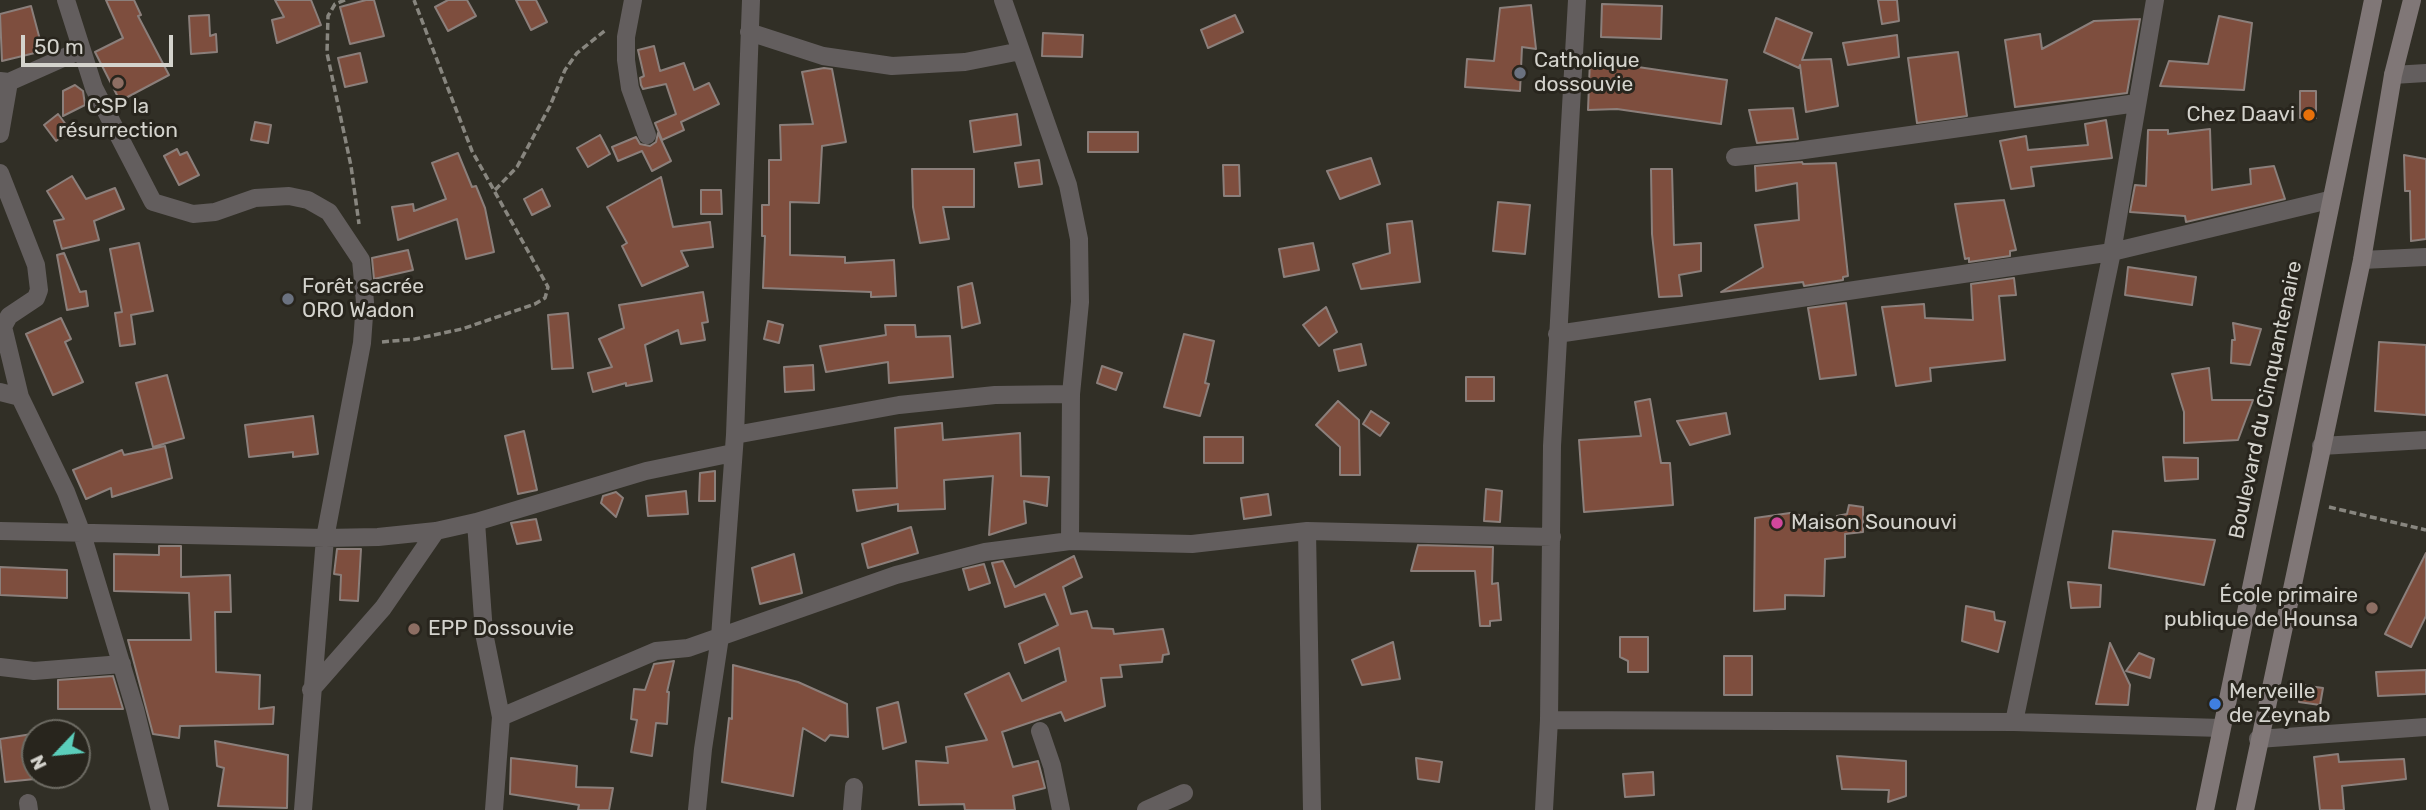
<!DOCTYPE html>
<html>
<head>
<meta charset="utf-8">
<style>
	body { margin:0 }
	#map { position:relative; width:2426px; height:810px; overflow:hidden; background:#312f26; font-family:Rubik,sans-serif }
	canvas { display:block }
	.north { position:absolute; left:21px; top:719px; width:70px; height:70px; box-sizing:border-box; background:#28251d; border:2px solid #6d6b63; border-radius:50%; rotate:244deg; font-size:19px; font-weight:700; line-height:28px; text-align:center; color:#d4d3cd }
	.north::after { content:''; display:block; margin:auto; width:24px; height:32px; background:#5bcebb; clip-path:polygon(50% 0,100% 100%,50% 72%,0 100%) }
	.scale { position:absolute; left:21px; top:35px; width:152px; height:32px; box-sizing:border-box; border:4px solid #d4d3cd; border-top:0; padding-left:9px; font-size:21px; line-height:24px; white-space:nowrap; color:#d4d3cd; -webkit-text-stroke:5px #28251d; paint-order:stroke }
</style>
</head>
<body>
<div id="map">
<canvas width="2426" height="810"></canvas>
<div class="north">N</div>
<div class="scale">50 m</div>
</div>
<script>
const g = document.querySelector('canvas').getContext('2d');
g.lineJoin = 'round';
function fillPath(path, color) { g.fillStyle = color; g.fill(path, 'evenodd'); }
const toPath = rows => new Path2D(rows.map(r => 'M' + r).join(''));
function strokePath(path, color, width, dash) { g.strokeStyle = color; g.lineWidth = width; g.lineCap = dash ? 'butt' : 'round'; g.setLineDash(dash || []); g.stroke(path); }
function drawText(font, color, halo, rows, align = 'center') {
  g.font = font + ' Rubik,sans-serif'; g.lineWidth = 6; g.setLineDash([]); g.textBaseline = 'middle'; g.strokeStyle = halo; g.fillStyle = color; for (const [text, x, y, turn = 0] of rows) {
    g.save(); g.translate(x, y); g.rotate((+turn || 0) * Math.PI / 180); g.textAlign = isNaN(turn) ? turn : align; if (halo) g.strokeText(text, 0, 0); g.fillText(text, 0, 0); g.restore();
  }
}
const building = toPath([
	[106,0,134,0,141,15,138,16,169,75,120,101,95,52,123,38,106,0],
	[275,0,311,0,321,25,277,43,272,20,284,17,275,0],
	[366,0,374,0,384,36,350,44,340,7,366,0],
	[448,0,467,0,476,16,448,31,435,7,448,0],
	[516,0,536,0,547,22,531,30,516,0],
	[1878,0,1897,0,1899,21,1882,24,1878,0],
	[1602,4,1662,6,1661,39,1601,37,1602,4],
	[1531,5,1536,49,1522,47,1520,91,1465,87,1467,59,1494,61,1500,8,1531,5],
	[31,6,43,51,2,61,0,14,31,6],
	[209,15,210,36,216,34,217,52,191,54,189,16,209,15],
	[1235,15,1243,32,1208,48,1201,30,1235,15],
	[2219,16,2252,23,2244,90,2160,86,2169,61,2208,64,2219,16],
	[1776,18,1812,33,1802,60,1831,59,1838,106,1806,112,1800,65,1799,68,1764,52,1776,18],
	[2140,19,2127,93,2015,107,2005,40,2040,34,2042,49,2094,21,2140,19],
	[1043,33,1083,35,1082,57,1042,56,1043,33],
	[1897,35,1899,57,1848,65,1843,43,1897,35],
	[654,46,660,71,684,63,694,90,709,83,719,104,681,122,684,130,662,140,655,123,676,114,666,84,643,89,641,85,640,78,644,76,638,50,654,46],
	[1958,52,1967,116,1917,123,1908,58,1958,52],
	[360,53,367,82,345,87,338,58,360,53],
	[1590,60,1727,80,1721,124,1617,109,1588,110,1590,60],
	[824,68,832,69,846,142,822,146,819,203,790,202,790,255,845,257,845,263,894,260,896,296,871,297,871,292,763,288,765,236,762,236,762,205,769,205,769,160,781,160,780,125,813,124,802,72,824,68],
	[75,85,83,91,85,105,63,116,63,91,75,85],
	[2300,91,2316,91,2316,118,2300,118,2300,91],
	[1793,108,1798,139,1757,143,1749,110,1793,108],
	[58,114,70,130,56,141,44,125,58,114],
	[1017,114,1021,145,974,152,970,121,1017,114],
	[2106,120,2112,158,2031,167,2034,186,2011,189,2000,141,2026,136,2028,150,2088,145,2085,124,2106,120],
	[255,122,271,125,268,143,251,140,255,122],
	[2210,129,2212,190,2251,184,2250,169,2274,166,2285,199,2186,222,2185,216,2130,212,2135,185,2146,186,2148,130,2168,130,2168,134,2210,129],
	[1088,132,1138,132,1138,152,1088,152,1088,132],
	[658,133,671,161,652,171,642,151,618,161,612,147,636,137,640,144,650,146,656,142,658,133],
	[600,135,610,154,588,167,577,148,600,135],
	[177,149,180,155,187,152,199,175,179,185,164,156,177,149],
	[458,153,472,187,476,186,485,208,494,252,466,259,457,219,398,240,392,207,413,204,414,211,446,199,432,163,458,153],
	[2404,155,2426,159,2426,239,2411,241,2410,191,2405,191,2404,155],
	[1371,158,1380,184,1340,199,1327,171,1371,158],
	[1039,160,1042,184,1019,187,1015,163,1039,160],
	[1802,162,1803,164,1836,163,1848,276,1843,277,1843,280,1804,286,1803,282,1721,292,1763,267,1755,225,1799,220,1797,183,1756,191,1755,166,1802,162],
	[1223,165,1239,165,1240,196,1224,196,1223,165],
	[912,169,974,169,974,207,943,207,949,239,920,243,913,207,912,169],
	[1651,169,1672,169,1674,245,1701,243,1701,271,1679,275,1682,296,1659,297,1652,234,1651,169],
	[72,176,86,199,115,188,124,209,94,221,99,240,62,249,54,221,64,219,47,191,72,176],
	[661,177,673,227,710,222,713,247,681,251,688,266,642,286,622,246,627,243,607,207,661,177],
	[542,189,550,206,532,215,524,199,542,189],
	[701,190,721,190,722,214,701,214,701,190],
	[2004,200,2016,250,2010,251,2010,256,1969,262,1969,258,1965,259,1955,204,2004,200],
	[1498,202,1530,205,1525,254,1493,251,1498,202],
	[1412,221,1420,282,1361,289,1353,264,1390,253,1387,224,1412,221],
	[139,243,153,311,131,315,135,344,120,346,115,313,122,312,110,249,139,243],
	[1313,243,1319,270,1284,277,1279,249,1313,243],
	[408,250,413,270,374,279,372,258,408,250],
	[64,253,80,292,86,291,88,306,67,310,57,255,64,253],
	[2128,267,2196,277,2192,305,2125,295,2128,267],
	[2014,278,2016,295,1999,296,2005,360,1930,368,1931,381,1896,386,1882,307,1924,304,1925,318,1973,320,1971,284,2014,278],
	[972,283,980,323,962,328,958,287,972,283],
	[703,292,708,322,702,323,705,340,681,344,678,330,645,345,652,381,626,386,626,383,593,392,588,373,612,367,599,339,624,328,619,305,703,292],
	[1846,303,1856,375,1820,379,1808,308,1846,303],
	[1326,307,1337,332,1319,346,1303,325,1326,307],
	[568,313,573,368,552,369,548,315,568,313],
	[61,318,71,339,65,342,83,382,53,395,26,334,61,318],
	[768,321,783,325,779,343,764,339,768,321],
	[2233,323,2261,329,2250,365,2231,363,2232,340,2235,340,2233,323],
	[885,325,915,325,916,337,950,336,953,377,889,383,888,362,826,372,820,346,886,335,885,325],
	[1184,334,1214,341,1205,383,1209,384,1200,416,1164,407,1184,334],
	[2379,342,2426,345,2426,415,2375,411,2379,342],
	[1361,344,1366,365,1339,371,1334,350,1361,344],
	[813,365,814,390,785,392,784,367,813,365],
	[1102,366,1122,373,1116,390,1097,383,1102,366],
	[2209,368,2212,400,2253,400,2238,440,2184,443,2184,412,2172,374,2209,368],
	[167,375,184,438,153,447,136,383,167,375],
	[1466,377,1494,377,1494,401,1466,401,1466,377],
	[1650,399,1661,463,1670,463,1673,505,1584,512,1579,440,1641,436,1635,402,1650,399],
	[1338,401,1359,420,1360,475,1340,475,1340,447,1316,425,1338,401],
	[1371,411,1389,423,1380,436,1363,424,1371,411],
	[1726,413,1730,434,1690,445,1677,421,1726,413],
	[313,416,318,454,293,457,293,452,249,457,245,425,313,416],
	[942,423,943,440,1020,433,1021,476,1049,477,1047,506,1024,501,1026,523,989,535,993,476,944,480,945,509,898,511,898,504,857,511,853,490,897,488,895,428,942,423],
	[524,431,537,490,518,494,505,436,524,431],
	[1204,437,1243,437,1243,463,1204,463,1204,437],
	[165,446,172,478,112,497,111,488,86,499,73,470,122,450,124,455,165,446],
	[2163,457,2198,458,2198,479,2165,481,2163,457],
	[715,471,715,501,699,501,700,473,715,471],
	[1486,489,1502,491,1500,522,1484,521,1486,489],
	[686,491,688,514,648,516,646,496,686,491],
	[616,492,623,498,616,517,601,503,603,496,616,492],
	[1268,494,1271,515,1244,519,1241,498,1268,494],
	[1849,505,1863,507,1863,532,1845,534,1845,557,1825,559,1824,596,1785,595,1785,609,1754,611,1755,518,1790,513,1839,524,1837,516,1847,514,1849,505],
	[536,519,541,540,517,544,511,523,536,519],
	[911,527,918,553,868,568,862,544,911,527],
	[2113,531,2215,540,2204,585,2109,568,2113,531],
	[1418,545,1493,547,1492,584,1498,583,1501,620,1490,621,1490,626,1480,626,1475,571,1411,571,1418,545],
	[159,546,181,546,181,577,230,575,231,612,215,612,216,672,260,675,259,709,274,707,273,724,180,726,179,738,153,734,128,640,191,640,189,593,114,591,114,554,159,555,159,546],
	[337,549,361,549,358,601,340,600,341,575,334,574,337,549],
	[2426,553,2426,616,2411,647,2385,634,2426,553],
	[794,554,802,593,760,604,752,568,794,554],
	[1074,556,1082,577,1063,587,1071,614,1087,611,1092,628,1113,629,1114,634,1163,629,1169,654,1163,655,1162,662,1120,665,1122,677,1101,678,1105,706,1065,721,1061,712,1002,732,1013,767,1038,761,1045,788,1013,796,1015,810,965,810,964,804,919,805,916,761,948,763,946,747,987,740,965,694,1009,673,1022,701,1066,681,1059,648,1025,663,1019,644,1058,625,1045,594,1005,607,992,563,1003,561,1015,587,1074,556],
	[984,564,990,583,969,590,963,569,984,564],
	[0,567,67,570,67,598,0,595,0,567],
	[2068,582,2101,585,2100,607,2071,608,2068,582],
	[1966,606,1994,612,1995,620,2005,622,1998,652,1962,641,1966,606],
	[1620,637,1648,637,1648,672,1628,672,1628,661,1620,657,1620,637],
	[1393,642,1400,679,1362,685,1352,660,1393,642],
	[2110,643,2130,685,2128,705,2096,704,2110,643],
	[2139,653,2154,659,2150,678,2126,671,2139,653],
	[1724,656,1752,656,1752,695,1724,695,1724,656],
	[674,661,667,692,669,692,667,724,656,723,652,756,631,752,637,720,631,719,634,689,645,690,654,664,674,661],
	[733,665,798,682,847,704,848,737,830,735,825,741,803,728,793,796,722,782,729,718,732,719,733,665],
	[2426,670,2426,694,2378,696,2376,672,2426,670],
	[113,676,123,709,58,709,58,680,113,676],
	[2301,685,2323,688,2320,705,2299,702,2301,685],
	[898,702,906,742,883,749,877,708,898,702],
	[32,734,35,779,5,782,0,739,32,734],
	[215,741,288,755,287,808,218,806,224,768,217,766,215,741],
	[2338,754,2339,762,2404,759,2406,779,2342,786,2344,810,2320,810,2314,757,2338,754],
	[1837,756,1906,761,1906,796,1888,802,1889,790,1842,789,1837,756],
	[511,758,577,766,576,787,613,788,609,810,578,810,579,805,510,794,511,758],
	[1416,758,1442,762,1439,782,1418,779,1416,758],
	[1653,772,1654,795,1625,797,1623,774,1653,772]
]);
const path = toPath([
	[345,0,335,4,328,16,327,53,351,166,359,224],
	[495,190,517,167,550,106,565,70,577,53,607,29],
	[382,342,415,339,462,329,535,304,545,298,548,287,472,151,414,0],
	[2241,486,2254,489],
	[2329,507,2426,530]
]);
const minor = toPath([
	[66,0,94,88,153,202,193,214,215,212,255,198,289,196,308,200,329,212,361,260,365,302,362,343,325,538,303,810],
	[633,0,626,37,626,60,630,88,647,135],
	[1003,0,1068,185,1079,239,1080,302,1071,394,1070,541],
	[749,32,823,56,892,66,965,62,1021,51],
	[2393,75,2426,73],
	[0,81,9,82,81,50],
	[0,134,9,82],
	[1735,157,1797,151,2137,103],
	[0,173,36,265,39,290,36,298,9,316,3,327,5,335,20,397,66,492,82,534,135,709,160,810],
	[2362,260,2426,257],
	[1557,334,2112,252,2329,200],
	[0,392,20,397],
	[735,435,899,405,995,395,1071,394],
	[2321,446,2426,440],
	[476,522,484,633,501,717,494,810],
	[0,531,325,538,378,537,436,531,476,522,646,471,733,453],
	[1307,531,1312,810],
	[0,667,34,671,122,664],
	[311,690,383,608,436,531],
	[501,717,656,651,688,648,896,575,985,552,1070,541,1192,544,1307,531,1552,537],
	[1549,720,2014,722,2221,728],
	[2014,722,2112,252,2155,0],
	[1040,731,1052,766,1061,810],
	[2258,739,2426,727],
	[28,803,29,810],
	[697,810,703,749,720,637,735,435,751,0],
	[852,810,854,787],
	[1146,810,1184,793],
	[1544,810,1549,720,1552,446,1577,0]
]);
const secondary = toPath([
	[2205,810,2373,0],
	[2245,810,2362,260,2393,75,2412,0]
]);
const markers = [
	[1520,73,7,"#6b7280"],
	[118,83,7,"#8d6e63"],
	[2309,115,7,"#e8710a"],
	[288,299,7,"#6b7280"],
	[1777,523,7,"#d1479c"],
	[2372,608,7,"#8d6e63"],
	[414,629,7,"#8d6e63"],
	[2215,704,7,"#3f7fe0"]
];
const poiNames = [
	["Catholique",1534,61],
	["dossouvie",1534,85],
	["CSP la",118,107,"center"],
	["résurrection",118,131,"center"],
	["Chez Daavi",2295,115,"right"],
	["Forêt sacrée",302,287],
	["ORO Wadon",302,311],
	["Maison Sounouvi",1791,523],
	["École primaire",2358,596,"right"],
	["publique de Hounsa",2358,620,"right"],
	["EPP Dossouvie",428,629],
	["Merveille",2229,692],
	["de Zeynab",2229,716]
];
const streetNames = [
	["Boulevard du Cinquantenaire",2266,400,-78]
];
fillPath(building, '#7e4e3e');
strokePath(building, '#8b7f7b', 2);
strokePath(path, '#88867f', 3.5, [7, 3.5]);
strokePath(minor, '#635e5e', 18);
strokePath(secondary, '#807777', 18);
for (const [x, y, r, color] of markers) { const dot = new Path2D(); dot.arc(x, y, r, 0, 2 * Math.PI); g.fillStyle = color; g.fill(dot); strokePath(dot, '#28251d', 2.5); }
drawText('21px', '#d4d3cd', '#28251d', poiNames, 'left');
drawText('21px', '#d4d3cd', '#28251d', streetNames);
</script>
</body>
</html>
